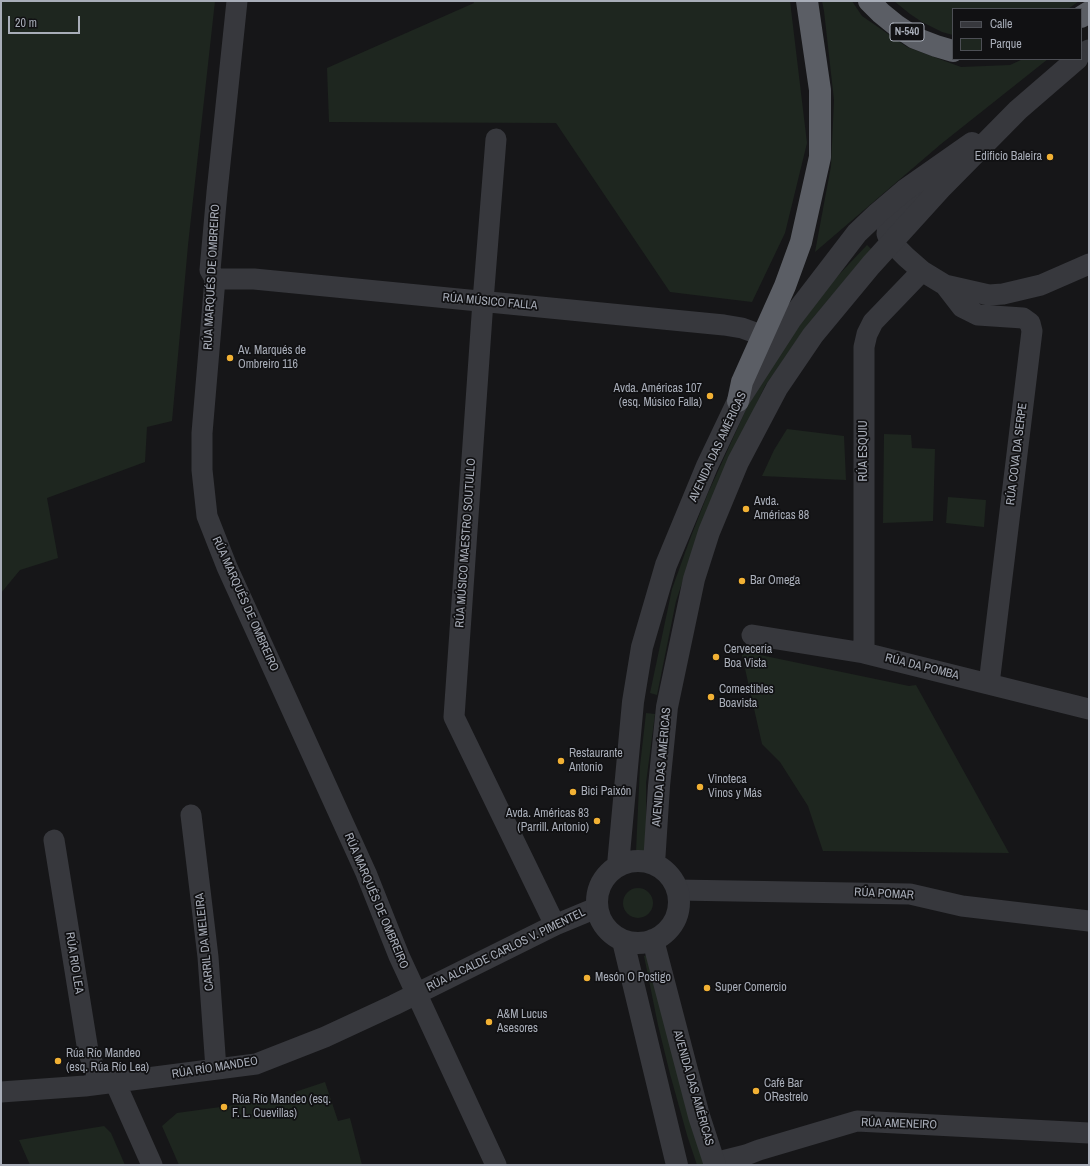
<!DOCTYPE html>
<html>
<head>
<meta charset="utf-8">
<style>
	body { margin:0 }
	#map { position:relative; width:1090px; height:1166px; overflow:hidden; background:#161618; font-family:"Archivo Narrow",sans-serif }
	canvas { display:block }
	.frame { position:absolute; inset:0; border:2px solid #a8adb8; pointer-events:none }
	.legend { position:absolute; left:952px; top:8px; width:130px; height:52px; box-sizing:border-box; background:#111113; border:1px solid #4d4f55; margin:0; padding:5px 7px; list-style:none; font-size:12px; color:#a8adb8 }
	.legend li { display:flex; align-items:center; gap:8px; height:20px }
	.legend b { width:20px; border:1px solid #4d4f55 }
	.scale { position:absolute; left:8px; top:16px; width:72px; height:18px; box-sizing:border-box; border:2px solid #a8adb8; border-top:0; padding-left:5px; font-size:12px; line-height:14px; white-space:nowrap; color:#a8adb8; -webkit-text-stroke:3px #111113; paint-order:stroke }
</style>
</head>
<body>
<div id="map">
<canvas width="1090" height="1166"></canvas>
<div class="frame"></div>
<ul class="legend">
<li><b style="height:5px;background:#37383d"></b>Calle</li>
<li><b style="height:11px;background:#1e261f"></b>Parque</li>
</ul>
<div class="scale">20 m</div>
</div>
<script>
const g = document.querySelector('canvas').getContext('2d');
g.lineJoin = 'round';
function fillPath(path, color) { g.fillStyle = color; g.fill(path, 'evenodd'); }
const toPath = rows => new Path2D(rows.map(r => 'M' + r).join(''));
function strokePath(path, color, width, dash) { g.strokeStyle = color; g.lineWidth = width; g.lineCap = dash ? 'butt' : 'round'; g.setLineDash(dash || []); g.stroke(path); }
function drawText(font, color, halo, rows, align = 'center') {
  g.font = font + ' "Archivo Narrow",sans-serif'; g.lineWidth = 3.5; g.setLineDash([]); g.textBaseline = 'middle'; g.strokeStyle = halo; g.fillStyle = color; for (const [text, x, y, turn = 0] of rows) {
    g.save(); g.translate(x, y); g.rotate((+turn || 0) * Math.PI / 180); g.textAlign = isNaN(turn) ? turn : align; if (halo) g.strokeText(text, 0, 0); g.fillText(text, 0, 0); g.restore();
  }
}
const green = toPath([
	[1,1,215,1,188,245,172,421,147,427,145,462,47,498,58,558,20,570,1,593],
	[473,1,790,1,807,143,785,233,752,302,670,292,556,123,329,122,327,68,474,3],
	[822,1,852,1,862,16,907,47,961,67,1010,65,1023,59,1048,59,941,144,815,252,831,166,834,100,824,11],
	[894,1,1079,1,1068,9,953,9,953,35,942,32,922,22,910,14],
	[867,245,871,249,808,324,765,386,737,445,686,571,676,601,657,695,650,693,672,589,690,539,708,493,749,403,771,364,831,283],
	[787,429,844,436,846,480,762,476,774,450],
	[884,434,911,435,912,448,935,449,933,521,883,523],
	[948,497,986,500,984,527,946,523],
	[741,651,909,686,916,685,1009,853,823,851,808,806,780,762,762,744],
	[646,713,655,714,646,783,646,851,636,851,640,766],
	'623 903a15 15 0 1 1 30 0a15 15 0 1 1-30 0Z',
	[653,953,704,1165,697,1165,687,1135,670,1074,658,1025,644,956],
	[325,1082,338,1121,350,1118,362,1165,179,1165,162,1126,177,1113,271,1100],
	[104,1126,111,1133,125,1165,30,1165,19,1140]
]);
const minor = toPath([
	[237,1,217,192,210,270,215,279,202,433,202,470,207,516,227,567,366,873,399,956,496,1165],
	[1085,52,1089,50],
	[496,139,483,301,454,717,555,925],
	[933,179,893,217,888,225,887,234,891,242,906,257,922,271,945,285,989,295,1003,294,1041,285,1089,264],
	[215,279,254,279,724,325,742,328,753,332,762,338],
	[945,285,962,307,978,315,1023,318,1030,323,1032,331,989,684],
	[752,635,864,653,1089,709],
	[864,653,864,347,867,334,873,322,922,271],
	[191,815,208,957,216,1069],
	[54,840,88,1051,100,1083],
	[677,890,910,894,962,906,1089,921],
	[115,1082,152,1165],
	[1,1092,85,1086,256,1064,325,1037,394,1005,555,925,596,908],
	[714,1163,746,1155,759,1150,857,1121,1089,1133]
]);
const tertiary = toPath([
	'597 902a41 41 0 1 1 82 0a41 41 0 1 1-82 0Z',
	[654,864,659,786,667,707,694,579,709,532,738,462,777,388,813,335,871,265,940,189,1018,110,1077,59],
	[618,865,633,702,642,647,666,565,707,466,738,401,791,319,857,233,878,213,905,190,972,143],
	[653,940,699,1116,715,1165],
	[623,941,677,1165]
]);
const trunk = toPath([
	[869,1,881,13,897,26,915,38,936,46,953,51],
	[1081,17,1089,12],
	[738,401,742,382,785,286,801,242,820,157,820,90,807,1]
]);
const markers = [
	[1050,157,4,"#f2b134"],
	[230,358,4,"#f2b134"],
	[710,396,4,"#f2b134"],
	[746,509,4,"#f2b134"],
	[742,581,4,"#f2b134"],
	[716,657,4,"#f2b134"],
	[711,697,4,"#f2b134"],
	[561,761,4,"#f2b134"],
	[700,787,4,"#f2b134"],
	[573,792,4,"#f2b134"],
	[597,821,4,"#f2b134"],
	[587,978,4,"#f2b134"],
	[707,988,4,"#f2b134"],
	[489,1022,4,"#f2b134"],
	[58,1061,4,"#f2b134"],
	[756,1091,4,"#f2b134"],
	[224,1107,4,"#f2b134"]
];
const shields = [
	[907,32,34]
];
const shieldNames = [
	["N-540",907,32]
];
const poiNames = [
	["Edificio Baleira",1042,157,"right"],
	["Av. Marqués de",238,351],
	["Ombreiro 116",238,365],
	["Avda. Américas 107",702,389,"right"],
	["(esq. Músico Falla)",702,403,"right"],
	["Avda.",754,502],
	["Américas 88",754,516],
	["Bar Omega",750,581],
	["Cervecería",724,650],
	["Boa Vista",724,664],
	["Comestibles",719,690],
	["Boavista",719,704],
	["Restaurante",569,754],
	["Antonio",569,768],
	["Vinoteca",708,780],
	["Vinos y Más",708,794],
	["Bici Paixón",581,792],
	["Avda. Américas 83",589,814,"right"],
	["(Parrill. Antonio)",589,828,"right"],
	["Mesón O Postigo",595,978],
	["Super Comercio",715,988],
	["A&M Lucus",497,1015],
	["Asesores",497,1029],
	["Rúa Río Mandeo",66,1054],
	["(esq. Rúa Río Lea)",66,1068],
	["Café Bar",764,1084],
	["O´Restrelo",764,1098],
	["Rúa Río Mandeo (esq.",232,1100],
	["F. L. Cuevillas)",232,1114]
];
const streetNames = [
	["RÚA MARQUÉS DE OMBREIRO",212,277,-87],
	["RÚA MÚSICO FALLA",490,302,5],
	["AVENIDA DAS AMÉRICAS",718,447,-65],
	["RÚA ESQUIU",864,451,-90],
	["RÚA COVA DA SERPE",1017,454,-83],
	["RÚA MÚSICO MAESTRO SOUTULLO",466,543,-86],
	["RÚA MARQUÉS DE OMBREIRO",245,604,66],
	["RÚA DA POMBA",922,667,14],
	["AVENIDA DAS AMÉRICAS",662,767,-85],
	["RÚA POMAR",884,894,3],
	["RÚA MARQUÉS DE OMBREIRO",376,901,67],
	["CARRIL DA MELEIRA",205,942,-96],
	["RÚA ALCALDE CARLOS V. PIMENTEL",506,950,-26],
	["RÚA RIO LEA",74,963,81],
	["RÚA RÍO MANDEO",215,1068,-9],
	["AVENIDA DAS AMÉRICAS",693,1088,74],
	["RÚA AMENEIRO",899,1124,2]
];
fillPath(green, '#1e261f');
strokePath(minor, '#37383d', 21);
strokePath(tertiary, '#37383d', 22);
strokePath(trunk, '#5b5e65', 22);
for (const [x, y, r, color] of markers) { const dot = new Path2D(); dot.arc(x, y, r, 0, 2 * Math.PI); g.fillStyle = color; g.fill(dot); strokePath(dot, '#111113', 1.5); }
for (const [x, y, w] of shields) { const box = new Path2D(); box.roundRect(x - w / 2, y - 9, w, 18, 3); g.fillStyle = '#111113'; g.fill(box); strokePath(box, '#a8adb8', 1); }
drawText('bold 11px', '#a8adb8', null, shieldNames);
drawText('12px', '#a8adb8', '#111113', poiNames, 'left');
drawText('12px', '#a8adb8', '#111113', streetNames);
</script>
</body>
</html>
